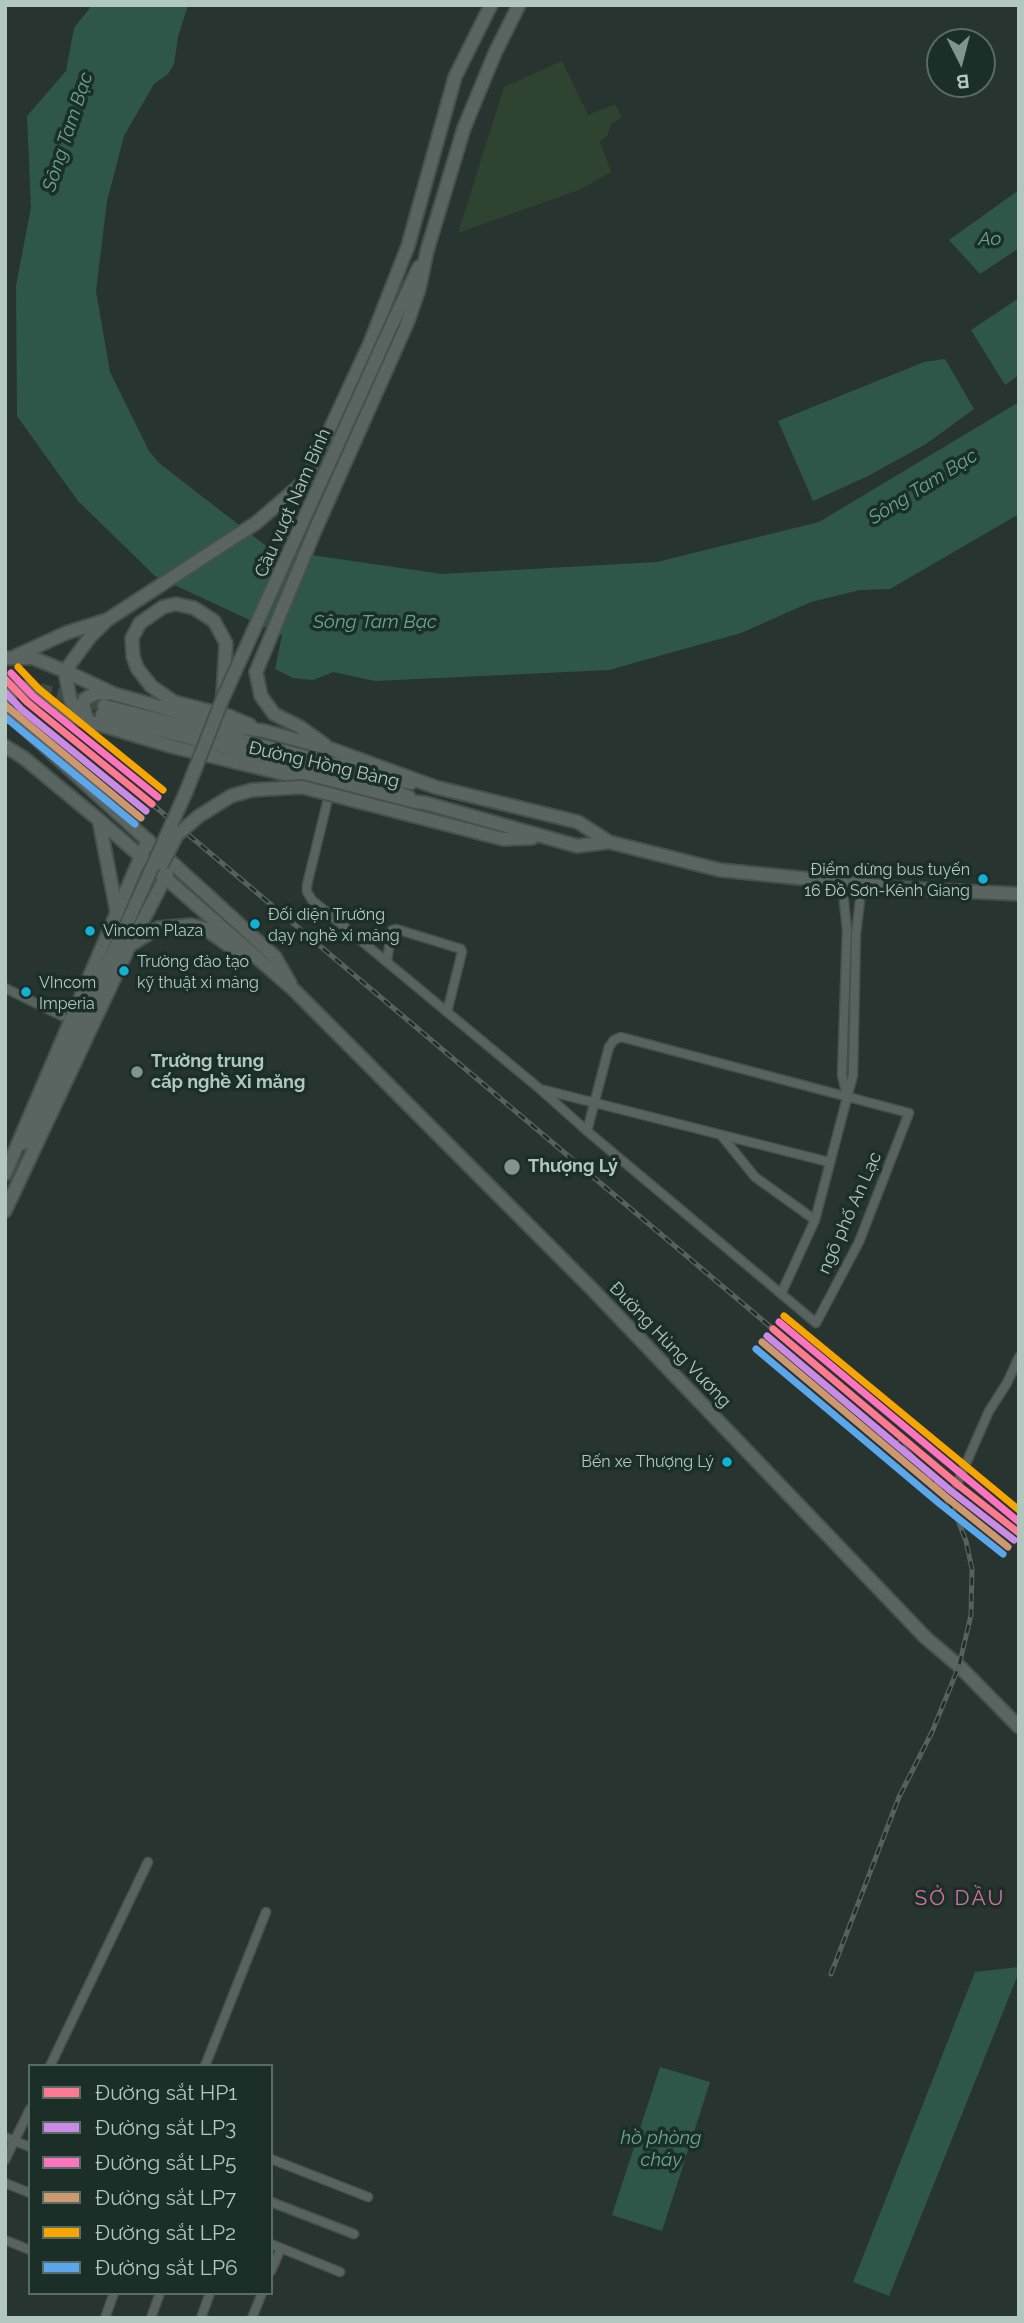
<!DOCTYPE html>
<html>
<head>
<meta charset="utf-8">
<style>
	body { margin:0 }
	#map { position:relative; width:1024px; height:2323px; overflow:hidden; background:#283430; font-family:Raleway,sans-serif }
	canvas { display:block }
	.frame { position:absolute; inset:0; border:7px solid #b1c7c0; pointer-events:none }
	.legend { position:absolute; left:28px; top:2064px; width:245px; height:231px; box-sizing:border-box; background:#1b2f28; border:2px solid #576c65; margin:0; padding:9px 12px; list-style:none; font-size:21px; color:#b1c7c0 }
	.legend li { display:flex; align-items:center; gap:14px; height:35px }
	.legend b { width:35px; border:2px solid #576c65 }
	.north { position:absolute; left:926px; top:28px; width:70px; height:70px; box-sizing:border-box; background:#1b2f28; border:2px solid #576c65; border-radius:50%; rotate:174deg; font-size:19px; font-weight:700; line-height:28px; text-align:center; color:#b1c7c0 }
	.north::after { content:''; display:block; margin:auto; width:24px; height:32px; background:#81948e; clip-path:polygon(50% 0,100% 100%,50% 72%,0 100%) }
</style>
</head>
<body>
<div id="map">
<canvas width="1024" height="2323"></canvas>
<div class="frame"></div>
<ul class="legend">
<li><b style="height:9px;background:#fe7a93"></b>Đường sắt HP1</li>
<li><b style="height:9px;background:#ca8be6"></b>Đường sắt LP3</li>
<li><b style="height:9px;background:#fc73be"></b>Đường sắt LP5</li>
<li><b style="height:9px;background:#cd976f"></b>Đường sắt LP7</li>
<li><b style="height:9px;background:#f7a600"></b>Đường sắt LP2</li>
<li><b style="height:9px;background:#5aa8eb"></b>Đường sắt LP6</li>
</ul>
<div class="north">B</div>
</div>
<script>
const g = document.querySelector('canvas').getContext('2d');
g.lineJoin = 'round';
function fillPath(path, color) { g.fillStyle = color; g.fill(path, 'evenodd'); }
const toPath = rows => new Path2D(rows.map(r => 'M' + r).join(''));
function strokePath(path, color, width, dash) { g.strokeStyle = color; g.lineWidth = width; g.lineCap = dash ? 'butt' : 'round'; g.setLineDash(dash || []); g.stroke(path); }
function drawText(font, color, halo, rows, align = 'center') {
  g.font = font + ' Raleway,sans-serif'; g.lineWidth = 7; g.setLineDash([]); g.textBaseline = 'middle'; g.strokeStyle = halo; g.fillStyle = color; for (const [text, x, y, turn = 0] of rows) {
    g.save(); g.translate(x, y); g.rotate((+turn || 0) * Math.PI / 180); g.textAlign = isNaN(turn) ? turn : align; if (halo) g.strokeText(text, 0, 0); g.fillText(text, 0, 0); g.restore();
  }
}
const green = toPath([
	[562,61,588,115,615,104,622,117,611,124,608,134,600,142,611,172,581,189,458,233,504,87]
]);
const water = toPath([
	[92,5,188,5,178,37,174,64,168,74,154,84,124,136,107,201,96,291,110,372,149,451,159,463,270,549,442,574,657,562,819,522,1019,402,1019,514,890,589,860,590,811,602,741,633,609,670,375,681,333,672,313,680,293,678,275,669,282,635,155,576,78,501,17,416,16,286,31,207,27,116,66,71,74,28],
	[1019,190,1019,248,980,274,949,240],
	[1019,298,1019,375,1005,385,971,330],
	[945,359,974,409,926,444,868,476,813,501,778,421,924,362],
	[1019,1967,1019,1972,889,2296,853,2282,975,1972],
	[660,2067,710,2082,662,2231,612,2215]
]);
const primaryTunnel = toPath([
	[5,680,104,706]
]);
const minor = toPath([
	[327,803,307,885,307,892,312,900,540,1089,587,1131,816,1323,859,1242,909,1113,621,1037,614,1040,609,1047,587,1131],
	[842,883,847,930,842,1075,846,1092],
	[387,961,391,934,392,930,396,929,461,949,462,952,447,1012],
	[5,988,62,1016],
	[544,1090,829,1162],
	[721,1135,755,1177,815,1220],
	[781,1294,815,1220,853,1075,856,933,862,885],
	[957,1484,989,1411,1007,1383,1019,1357],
	[50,2066,148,1862],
	[205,2066,266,1912],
	[5,2137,30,2147],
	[271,2159,368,2197],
	[5,2160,30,2109],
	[5,2183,30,2193],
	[271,2202,354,2234],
	[5,2240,30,2250],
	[271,2244,340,2272],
	[271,2271,281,2248],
	[105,2318,114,2293],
	[151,2318,160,2293],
	[201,2318,210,2293],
	[252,2318,262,2293]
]);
const primary = toPath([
	[393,322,419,267],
	[16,656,66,633,107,620,256,523,307,479,370,343,408,246,455,77,491,5],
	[5,658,33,658,65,671,114,694,227,726,264,731,331,749,435,787,578,822,609,842,720,870,898,888,1019,894],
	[223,694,226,643,214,621,194,608,176,604,163,607,140,623,132,638,133,656,137,668,151,686,174,702,229,716,250,725],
	[5,700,16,688,26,688,64,714,174,747,391,800,425,803,577,846,609,842],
	[104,706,411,783],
	[5,710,275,957,290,983],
	[102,715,394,791,409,797],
	[86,719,74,706,70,699,65,671,90,637,105,622],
	[87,719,83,705,85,699,96,693,107,694],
	[325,745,300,727,274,714,261,696,256,672,316,528,408,321,419,289,427,251,464,128,495,53,519,5],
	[5,746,24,758,99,820,294,990,592,1289,926,1638,959,1666,1019,1727],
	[99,820,117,913],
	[457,827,503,839,532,838],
	[132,944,158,928,191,925,206,929,232,948,245,953],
	[24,1143,33,1128,138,899],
	[5,1174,148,840],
	[5,1211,129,947,167,874]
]);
const rail = toPath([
	[152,804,773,1329],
	[831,1974,899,1797,932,1732,959,1666,971,1615,972,1569,966,1541,959,1523,950,1505,932,1478,899,1442]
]);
const primaryBridge = toPath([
	[162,864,177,835,199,816,231,796,252,790,302,787,457,827],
	[138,899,186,792,223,698,393,322]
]);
const rail1 = toPath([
	[5,679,27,702,152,804],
	[773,1329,957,1484,1019,1533]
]);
const rail2 = toPath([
	[5,692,21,709,146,811],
	[767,1336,951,1491,1014,1540]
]);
const rail3 = toPath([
	[11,673,33,696,158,797],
	[779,1322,1019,1522]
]);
const rail4 = toPath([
	[5,705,141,818],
	[762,1342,946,1497,1008,1547]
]);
const rail5 = toPath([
	[18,667,39,689,163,790],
	[784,1316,1019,1510]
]);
const rail6 = toPath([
	[5,717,135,824],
	[756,1349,940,1504,1003,1554]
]);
const markers = [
	[983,879,6,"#13b2d5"],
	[255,924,6,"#13b2d5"],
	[90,931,6,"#13b2d5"],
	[124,971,6,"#13b2d5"],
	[26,992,6,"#13b2d5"],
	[137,1072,7,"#81948e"],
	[512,1167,9,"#81948e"],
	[727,1462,6,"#13b2d5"]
];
const busNames = [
	["Điểm dừng bus tuyến",970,870,"right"],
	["16 Đồ Sơn-Kênh Giang",970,891,"right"],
	["Đối diện Trường",268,915],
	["dạy nghề xi măng",268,936],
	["Vincom Plaza",103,931],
	["Trường đào tạo",137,962],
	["kỹ thuật xi măng",137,983],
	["VIncom",39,983],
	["Imperia",39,1004],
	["Bến xe Thượng Lý",714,1462,"right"]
];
const streetNames = [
	["Cầu vượt Nam Bính",293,503,-66],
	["Đường Hồng Bàng",324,765,13],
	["ngõ phố An Lạc",850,1213,-66],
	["Đường Hùng Vương",670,1345,46]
];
const poiNames = [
	["Trường trung",151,1062],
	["cấp nghề Xi măng",151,1083],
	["Thượng Lý",528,1167]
];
const waterNames = [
	["Sông Tam Bạc",68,132,-72],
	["Ao",990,239],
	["Sông Tam Bạc",923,487,-32],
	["Sông Tam Bạc",375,622],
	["hồ phòng",661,2138],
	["cháy",661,2160]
];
const quarterNames = [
	["SỞ DẦU",960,1899]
];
fillPath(green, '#2f4430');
fillPath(water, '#2e5749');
strokePath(primaryTunnel, '#3d4a46', 12, [12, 6]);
strokePath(minor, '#464f4c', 11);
strokePath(primary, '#45514d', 16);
strokePath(minor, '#58635f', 8);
strokePath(primary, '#5a6562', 12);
strokePath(rail, '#56615d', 5);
strokePath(rail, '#1b2f28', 2.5, [8]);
strokePath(primaryBridge, '#45514d', 16, []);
strokePath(primaryBridge, '#5a6562', 12);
strokePath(rail1, '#fe7a93', 7);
strokePath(rail2, '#ca8be6', 7);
strokePath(rail3, '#fc73be', 7);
strokePath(rail4, '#cd976f', 7);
strokePath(rail5, '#f7a600', 7);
strokePath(rail6, '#5aa8eb', 7);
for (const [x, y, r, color] of markers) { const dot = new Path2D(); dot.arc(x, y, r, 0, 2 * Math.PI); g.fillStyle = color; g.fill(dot); strokePath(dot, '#1b2f28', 2.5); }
drawText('16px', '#b1c7c0', '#1b2f28', busNames, 'left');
drawText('18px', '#b1c7c0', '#1b2f28', streetNames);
drawText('bold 18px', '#b1c7c0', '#1b2f28', poiNames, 'left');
drawText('italic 19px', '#69a691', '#1b2f28', waterNames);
g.letterSpacing = '2px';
drawText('21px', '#d86fa2', '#1b2f28', quarterNames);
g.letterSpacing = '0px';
</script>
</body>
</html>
